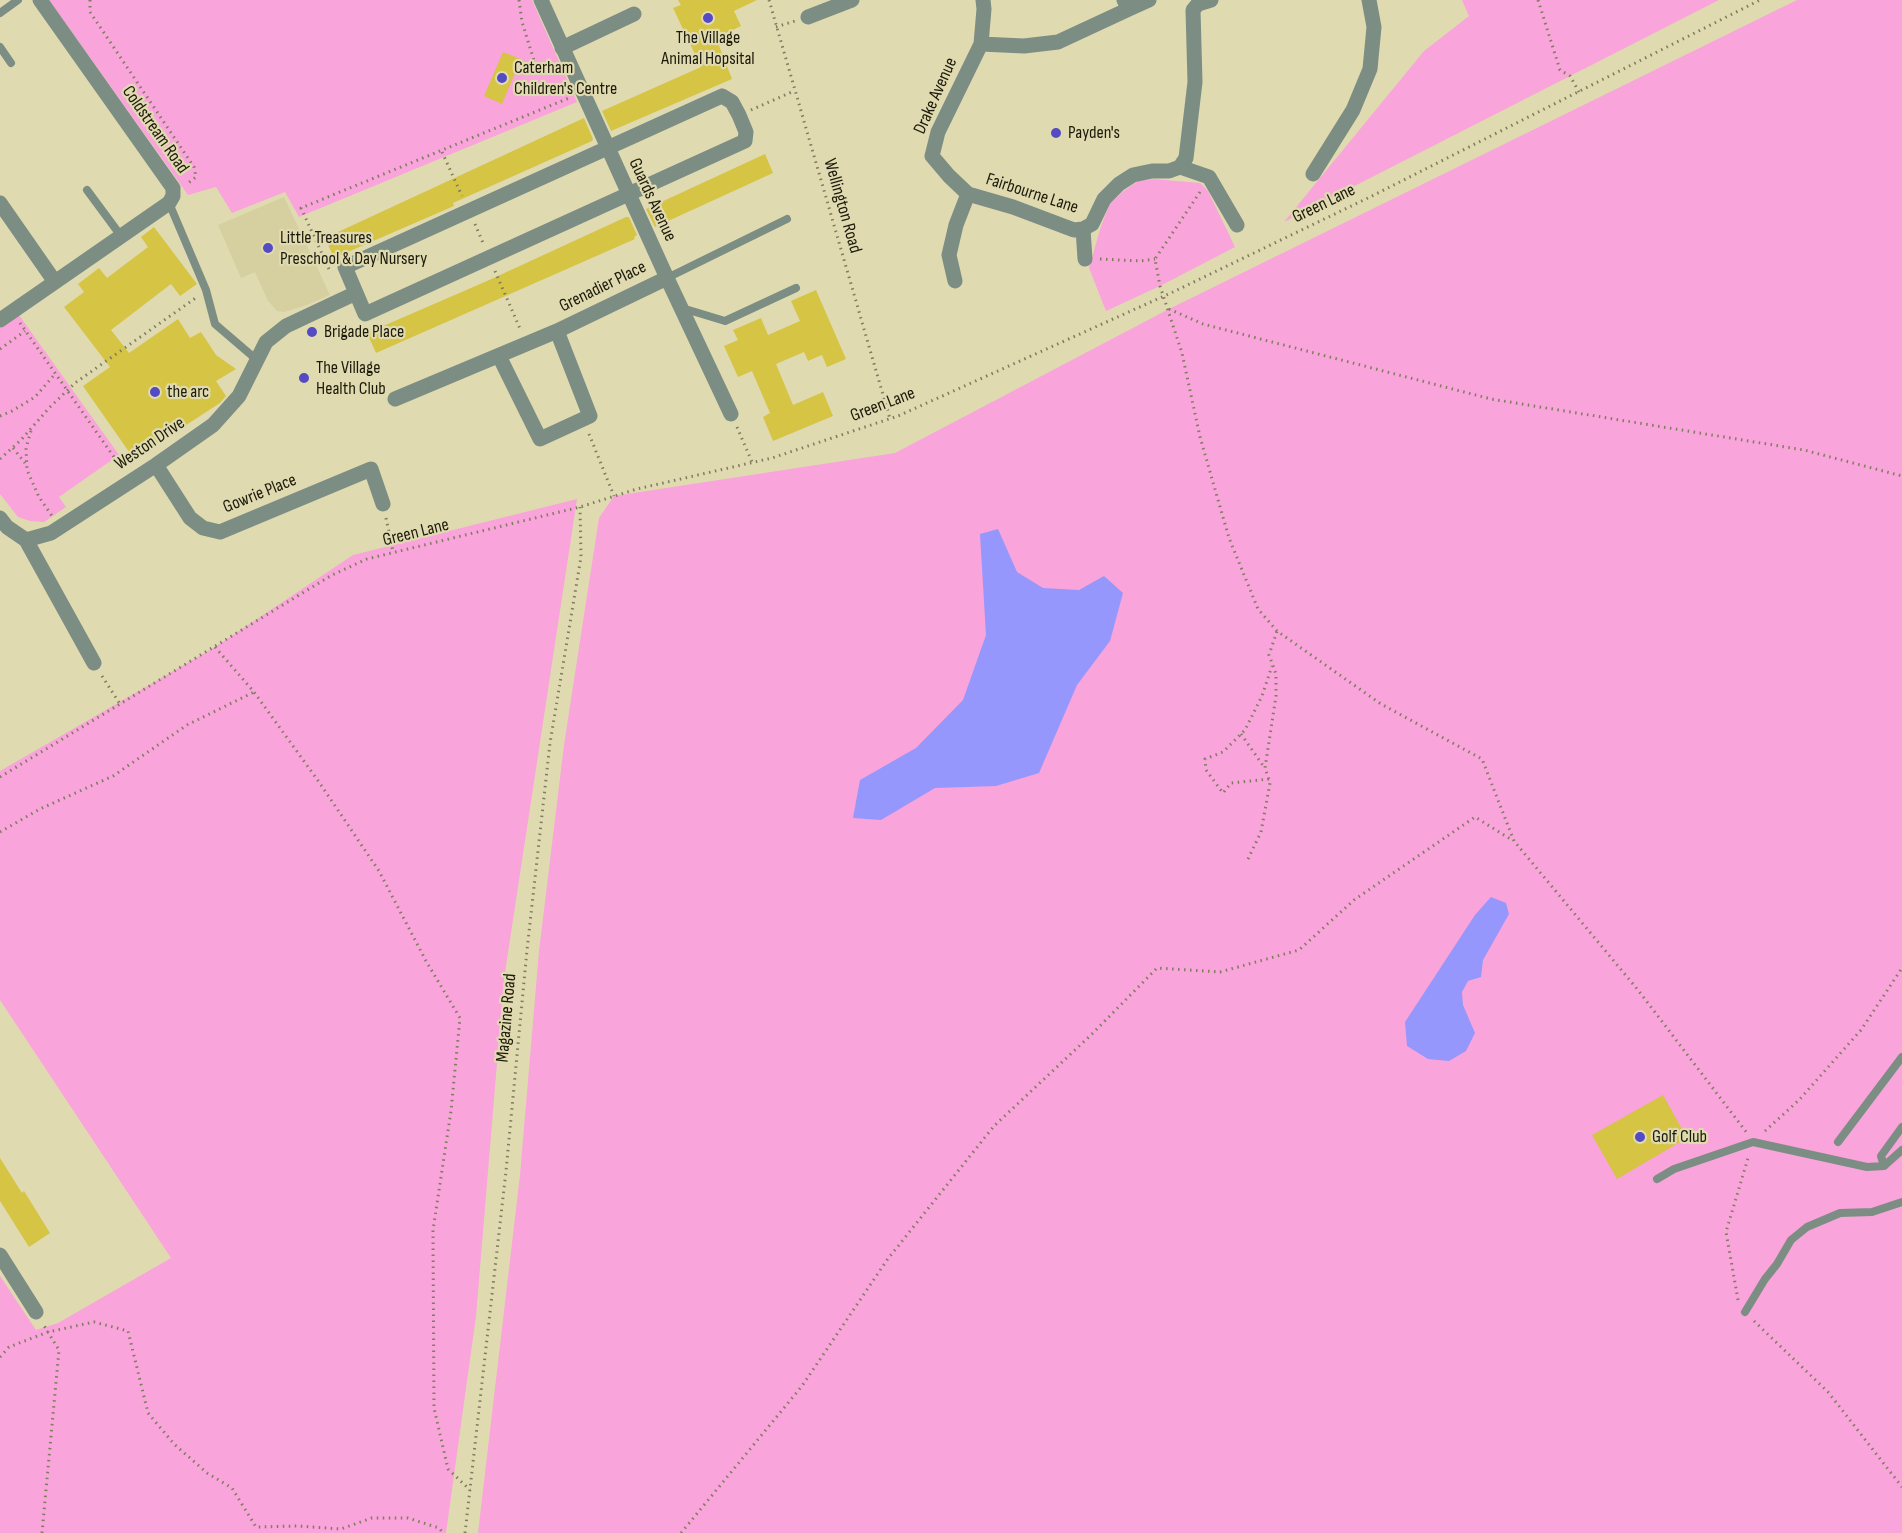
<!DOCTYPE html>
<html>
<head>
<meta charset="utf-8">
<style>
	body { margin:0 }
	canvas { display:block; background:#e0dab1 }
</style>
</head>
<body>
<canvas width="1902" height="1533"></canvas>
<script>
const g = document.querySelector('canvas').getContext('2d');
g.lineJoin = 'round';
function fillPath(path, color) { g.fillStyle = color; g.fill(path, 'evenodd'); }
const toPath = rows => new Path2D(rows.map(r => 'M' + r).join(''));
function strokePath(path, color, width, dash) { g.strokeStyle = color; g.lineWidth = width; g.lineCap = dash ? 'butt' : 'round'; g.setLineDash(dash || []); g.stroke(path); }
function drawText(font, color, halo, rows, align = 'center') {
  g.font = font + ' "Sofia Sans Condensed",sans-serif'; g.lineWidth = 4.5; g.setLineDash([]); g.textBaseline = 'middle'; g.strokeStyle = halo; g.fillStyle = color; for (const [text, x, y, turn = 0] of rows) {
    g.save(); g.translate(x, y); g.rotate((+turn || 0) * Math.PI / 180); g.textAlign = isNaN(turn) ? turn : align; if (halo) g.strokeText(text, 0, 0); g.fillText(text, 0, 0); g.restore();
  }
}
const built = toPath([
	[284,197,330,295,307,305,284,312,277,311,268,301,255,272,241,278,218,225]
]);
const green = toPath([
	[49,0,532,0,577,102,299,217,285,192,232,213,216,187,188,195],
	[1462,0,1719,0,1284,222,1424,51,1469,16],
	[1797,0,1902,0,1902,1533,478,1533,520,1175,539,951,564,745,599,518,614,496,895,453,1169,309],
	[1153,179,1200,183,1208,191,1235,247,1160,286,1106,311,1089,268,1101,226,1110,203,1125,190,1138,181],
	[19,315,119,455,59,497,66,507,44,522,30,521,18,517,0,494,0,328],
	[577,499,504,979,476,1316,446,1533,0,1533,0,1276,36,1330,58,1323,171,1258,0,1000,0,771,215,647,353,555]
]);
const water = toPath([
	[998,529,1017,572,1043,588,1079,590,1104,576,1123,593,1110,641,1077,685,1039,773,996,786,935,788,881,820,853,818,860,780,916,748,963,700,986,635,980,534],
	[1491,897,1506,903,1509,914,1483,960,1481,977,1468,981,1462,992,1463,1005,1475,1033,1466,1051,1449,1061,1428,1059,1407,1046,1405,1022,1475,915]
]);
const building = toPath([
	[678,0,757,0,734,11,741,26,716,38,732,79,611,131,602,111,701,67,673,8,681,5],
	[503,52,521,59,502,104,484,96],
	[584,118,593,139,592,141,453,203,454,206,334,258,325,238],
	[765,154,773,173,655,227,646,209],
	[626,217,629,217,637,235,634,237,635,239,376,353,367,333,487,281],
	[154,227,197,284,180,296,171,284,111,330,129,353,178,319,190,338,201,332,216,355,236,369,216,381,226,396,220,403,134,459,83,386,110,367,64,307,84,292,78,284,99,268,107,278,148,247,141,237],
	[816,290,846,359,827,367,822,355,808,361,804,352,776,364,793,405,823,392,833,416,773,441,763,417,770,413,752,371,738,377,724,346,738,340,733,330,761,318,768,335,800,321,791,301],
	[1663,1095,1687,1138,1617,1179,1592,1135],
	[0,1158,22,1193,24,1191,50,1233,29,1247,0,1201]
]);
const path = toPath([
	[90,0,90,12,194,167,196,177,187,184],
	[519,0,522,22,537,70],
	[769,0,890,419],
	[1538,0,1560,70,1570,76,1579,92],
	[776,27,795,21],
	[751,110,794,91],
	[442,152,462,196],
	[1200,192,1155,259,1160,286,1182,353,1200,437,1229,538,1258,609,1277,631,1381,704,1482,759,1514,841,1638,990,1747,1133],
	[475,224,483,243],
	[1100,259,1140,261,1155,259],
	[329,269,301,208,569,98],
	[495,271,521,331],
	[1169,309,1203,324,1491,399,1804,450,1902,476],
	[20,323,123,470],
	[0,349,25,331],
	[0,416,12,411,35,397,55,374],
	[737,427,752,462],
	[31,431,26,448,27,470,39,497,52,516],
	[589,434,614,496],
	[13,448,25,463],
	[0,459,21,440,49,408,75,383,197,297],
	[386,518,393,552],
	[215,647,254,692,319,782,379,871,426,961,460,1018,451,1111,433,1230,434,1408,448,1469,470,1490],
	[102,676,120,704],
	[1241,734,1264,767],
	[0,777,332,575,367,559,580,507,637,489,772,458,898,416,1173,292,1372,196,1760,0],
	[1269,779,1231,783,1223,793,1206,770,1205,759,1223,752,1245,730,1262,696,1272,666],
	[0,832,40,809,113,776,187,725,254,692],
	[1248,859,1261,832,1270,783,1265,768,1276,696,1276,674,1269,655,1277,631],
	[1765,1131,1799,1100,1861,1030,1902,968],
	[1738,1300,1726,1232,1749,1155],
	[1754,1321,1828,1392,1902,1487],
	[0,1357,9,1347,48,1332,94,1322,128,1331,148,1413,174,1444,207,1473,232,1488,256,1527,298,1526,341,1529,372,1518,408,1518,439,1528,443,1533],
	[42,1533,59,1350,43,1324],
	[465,1533,506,1171,527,950,550,743,581,557,580,507],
	[681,1533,802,1386,887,1260,994,1126,1092,1034,1157,968,1220,972,1299,950,1354,900,1475,817,1512,840]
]);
const service = toPath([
	[0,13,18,0],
	[0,47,11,63],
	[87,190,121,236],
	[169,203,206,290,215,324,257,360],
	[667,278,787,219],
	[682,308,725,321,796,288],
	[1838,1142,1902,1057],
	[1884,1166,1881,1156,1902,1127],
	[1657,1179,1674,1169,1753,1142,1867,1167,1884,1166,1902,1150],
	[1745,1312,1765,1279,1777,1264,1791,1240,1807,1227,1840,1213,1872,1212,1902,1202]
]);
const minor = toPath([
	[541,0,667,278,731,414],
	[983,0,984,9,981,44,938,132,932,156,949,176,968,194,1013,207,1074,230,1083,229,1092,224,1104,199,1119,184,1133,175,1152,171,1169,171,1180,167,1186,158,1195,82,1193,10,1198,4,1211,0],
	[1129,9,1149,0],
	[808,17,852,0],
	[981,44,1024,46,1058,42,1129,9,1124,0],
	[562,48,634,14],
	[722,96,732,102,739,115,746,132,745,141,365,314,345,267,722,96],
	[1180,167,1209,177,1237,225],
	[1313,174,1353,110,1370,69,1374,27,1369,0],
	[0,203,55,282],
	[1083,229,1085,259],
	[955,281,949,255,956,225,968,194],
	[0,320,169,203,173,196,173,188,40,0],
	[499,356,540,439,590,416,557,331],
	[395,399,557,331,667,278],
	[156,465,190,518,203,528,220,532,371,469,383,504],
	[0,518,7,527,26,540,94,663],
	[26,540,51,533,156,465,213,425,239,396,266,342,286,326,356,293],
	[0,1255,36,1312]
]);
const markers = [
	[708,18,6,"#544ac1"],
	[502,78,6,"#544ac1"],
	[1056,133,6,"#544ac1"],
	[268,248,6,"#544ac1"],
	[312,332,6,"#544ac1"],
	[304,378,6,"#544ac1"],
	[155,392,6,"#544ac1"],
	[1640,1137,6,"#544ac1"]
];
const poiNames = [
	["The Village",708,38,"center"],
	["Animal Hopsital",708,59,"center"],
	["Caterham",514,68],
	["Children's Centre",514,89],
	["Payden's",1068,133],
	["Little Treasures",280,238],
	["Preschool & Day Nursery",280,259],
	["Brigade Place",324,332],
	["The Village",316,368],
	["Health Club",316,389],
	["the arc",167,392],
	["Golf Club",1652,1137]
];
const streetNames = [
	["Drake Avenue",936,96,-66],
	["Coldstream Road",155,130,55],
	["Fairbourne Lane",1032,194,18],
	["Guards Avenue",652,200,65],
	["Green Lane",1324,204,-26],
	["Wellington Road",842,206,74],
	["Grenadier Place",603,287,-26],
	["Green Lane",883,405,-21],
	["Weston Drive",150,444,-34],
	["Gowrie Place",260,494,-22],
	["Green Lane",416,533,-14],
	["Magazine Road",507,1018,-85]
];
fillPath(built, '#d6cfa0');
fillPath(green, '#f9a4da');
fillPath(water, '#9597fc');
fillPath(building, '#d6c444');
strokePath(path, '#807c5f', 3, [1.5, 4.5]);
strokePath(service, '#7c8e84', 8);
strokePath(minor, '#7c8e84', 15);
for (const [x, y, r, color] of markers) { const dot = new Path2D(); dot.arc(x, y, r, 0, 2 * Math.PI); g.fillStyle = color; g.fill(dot); strokePath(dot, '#e0dab1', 2); }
drawText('18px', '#1c1a0a', '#e0dab1', poiNames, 'left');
drawText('18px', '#1c1a0a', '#e0dab1', streetNames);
</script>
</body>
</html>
